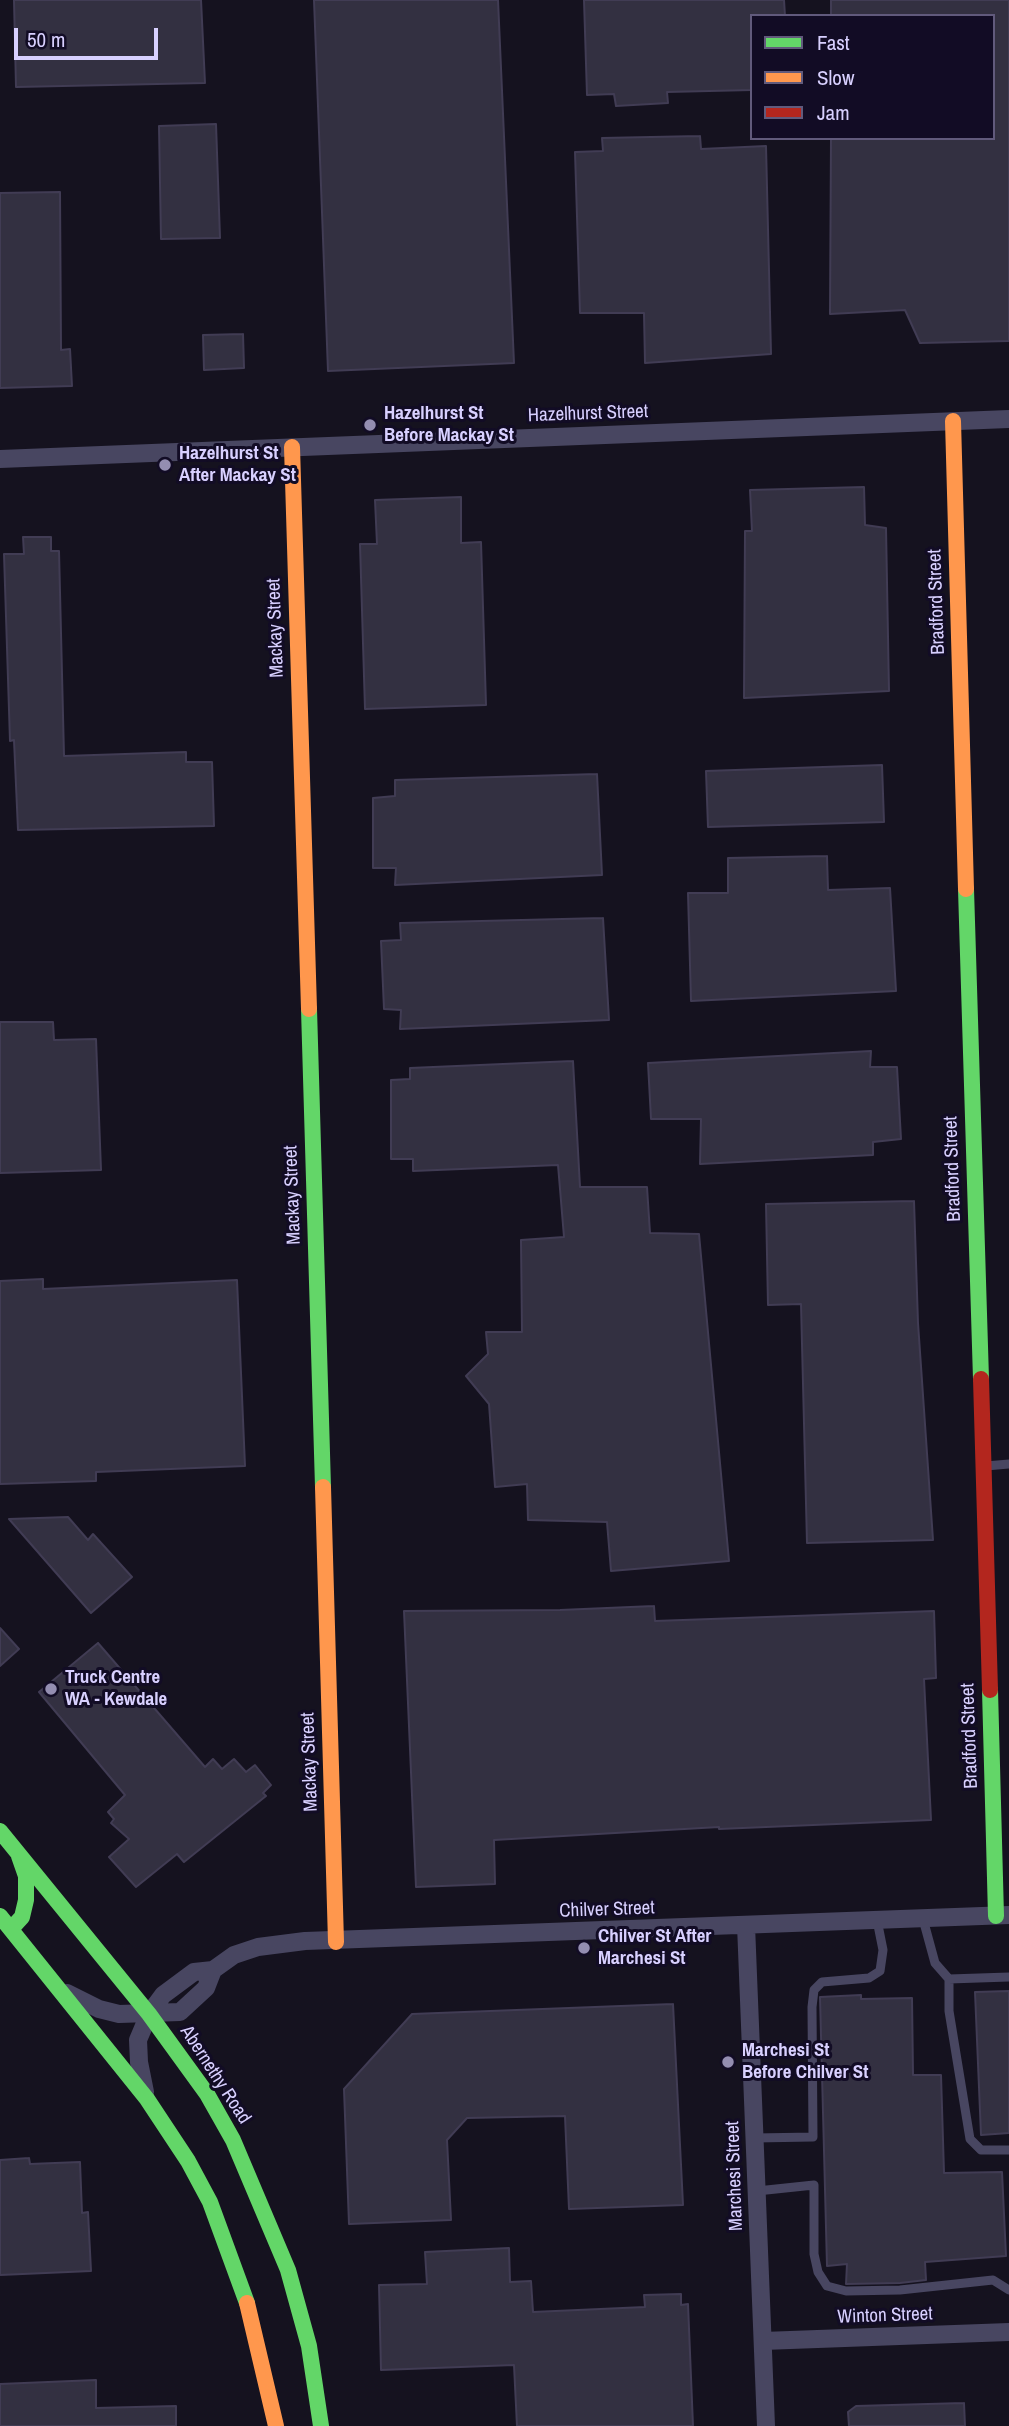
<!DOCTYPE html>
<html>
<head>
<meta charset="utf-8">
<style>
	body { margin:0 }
	#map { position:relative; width:1009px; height:2426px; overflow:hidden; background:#15121f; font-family:"Archivo Narrow",sans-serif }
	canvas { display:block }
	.legend { position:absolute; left:750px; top:14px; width:245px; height:126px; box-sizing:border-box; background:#120c25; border:2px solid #615a7c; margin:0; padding:9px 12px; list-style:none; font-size:21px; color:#d8d0ff }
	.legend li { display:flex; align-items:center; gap:14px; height:35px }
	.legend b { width:35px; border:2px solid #615a7c }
	.scale { position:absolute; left:14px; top:28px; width:144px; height:32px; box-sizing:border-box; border:4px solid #d8d0ff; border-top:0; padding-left:9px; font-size:21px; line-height:24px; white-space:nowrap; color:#d8d0ff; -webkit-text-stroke:5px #120c25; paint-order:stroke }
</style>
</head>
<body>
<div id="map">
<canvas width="1009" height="2426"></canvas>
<ul class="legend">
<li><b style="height:9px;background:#63d668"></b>Fast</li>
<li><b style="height:9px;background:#ff974d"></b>Slow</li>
<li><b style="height:9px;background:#b3261e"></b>Jam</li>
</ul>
<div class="scale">50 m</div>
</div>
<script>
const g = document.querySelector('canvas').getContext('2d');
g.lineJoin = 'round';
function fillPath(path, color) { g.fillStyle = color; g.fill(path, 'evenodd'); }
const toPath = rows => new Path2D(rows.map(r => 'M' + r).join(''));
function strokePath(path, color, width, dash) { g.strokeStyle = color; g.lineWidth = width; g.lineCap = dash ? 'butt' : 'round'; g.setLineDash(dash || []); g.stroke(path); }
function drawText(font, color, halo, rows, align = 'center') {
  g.font = font + ' "Archivo Narrow",sans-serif'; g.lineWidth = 6; g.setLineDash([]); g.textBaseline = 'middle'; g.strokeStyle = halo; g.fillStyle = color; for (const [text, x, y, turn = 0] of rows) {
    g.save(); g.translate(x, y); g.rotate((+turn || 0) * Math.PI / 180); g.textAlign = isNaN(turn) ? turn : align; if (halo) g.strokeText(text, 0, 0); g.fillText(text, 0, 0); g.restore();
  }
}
const building = toPath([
	[14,0,201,0,205,83,16,87,14,0],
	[314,0,498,0,514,363,328,371,314,0],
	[584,0,784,0,785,16,752,16,752,90,667,92,668,103,616,106,614,94,587,95,584,0],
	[831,0,1009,0,1009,341,920,343,905,310,830,314,831,138,993,138,993,16,831,16,831,0],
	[216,124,220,238,161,239,159,126,216,124],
	[700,136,701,149,766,146,771,354,645,363,644,313,580,313,575,152,603,151,602,138,700,136],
	[60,192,61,350,70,349,72,386,0,388,0,193,60,192],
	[243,334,244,368,204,370,203,335,243,334],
	[864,487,865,525,886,528,889,691,744,698,745,531,752,531,750,490,864,487],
	[461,497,461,543,481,542,486,705,365,709,360,544,377,544,375,500,461,497],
	[23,537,51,537,51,551,59,551,64,756,186,752,186,762,212,762,214,826,18,830,14,740,10,741,4,554,24,554,23,537],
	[882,765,884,822,708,827,706,771,882,765],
	[597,774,602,875,395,885,396,868,373,868,373,798,395,796,395,780,597,774],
	[827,856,828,890,890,888,896,991,691,1001,688,893,728,893,728,858,827,856],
	[603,918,609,1020,400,1029,401,1010,384,1009,381,941,401,940,400,923,603,918],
	[0,1022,53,1022,54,1040,96,1039,101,1170,0,1173,0,1022],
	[871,1051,870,1067,897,1067,901,1139,873,1142,873,1155,700,1164,701,1119,651,1119,648,1063,871,1051],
	[573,1061,580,1187,647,1187,650,1233,699,1234,729,1561,611,1571,607,1522,528,1520,527,1484,495,1487,489,1404,466,1376,488,1354,486,1332,522,1332,521,1240,564,1237,558,1165,413,1171,413,1159,391,1159,391,1080,410,1079,410,1068,573,1061],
	[914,1201,918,1323,933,1540,807,1543,801,1304,768,1305,766,1204,914,1201],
	[43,1279,43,1289,237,1280,245,1466,96,1472,96,1481,0,1484,0,1281,43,1279],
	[68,1517,88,1540,93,1534,132,1577,91,1613,9,1519,68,1517],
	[654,1606,655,1621,934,1611,936,1678,924,1679,931,1820,719,1829,719,1827,494,1840,495,1884,416,1887,404,1611,560,1610,654,1606],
	[0,1628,19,1649,0,1666,0,1628],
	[98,1643,205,1767,213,1759,222,1769,234,1759,246,1772,255,1765,271,1785,263,1793,266,1796,184,1862,177,1854,136,1887,109,1857,129,1839,111,1823,114,1819,108,1812,125,1795,39,1692,98,1643],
	[1009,1991,1009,2133,981,2135,975,1992,1009,1991],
	[861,1995,861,1999,912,1998,913,2075,941,2075,944,2173,1002,2172,1006,2256,925,2262,926,2280,900,2283,846,2284,847,2264,827,2266,820,1997,861,1995],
	[673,2004,683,2205,569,2209,565,2116,467,2118,447,2140,451,2220,349,2224,344,2089,412,2014,673,2004],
	[29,2158,30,2164,80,2162,82,2213,88,2212,91,2271,0,2275,0,2160,29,2158],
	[509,2248,510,2282,531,2281,533,2312,645,2307,644,2295,681,2294,681,2305,688,2304,693,2426,517,2426,514,2365,381,2370,379,2285,427,2284,425,2252,509,2248],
	[96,2380,96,2408,176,2406,176,2426,0,2426,0,2384,96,2380],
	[964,2403,965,2426,849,2426,848,2412,856,2406,964,2403]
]);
const lane = toPath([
	[986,1466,1009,1464],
	[923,1919,935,1963,949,1979,949,2011,970,2139,981,2150,1009,2150],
	[949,1979,1009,1977],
	[755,2138,813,2137,812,2007,814,1990,822,1982,869,1978,880,1971,883,1950,877,1920],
	[757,2191,814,2185,814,2254,818,2272,827,2286,846,2291,900,2290,993,2280,1009,2290]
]);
const street = toPath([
	[0,459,1009,419],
	[746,1925,766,2426],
	[67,1993,99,2009,119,2014,180,2012,206,1988,213,1970],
	[145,2092,139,2062,138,2040,149,2014,163,1995,194,1972,213,1970,234,1955,258,1947,305,1941,1009,1915],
	[763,2341,1009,2332]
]);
const fast = toPath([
	[966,889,981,1379],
	[309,1009,323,1487],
	[990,1690,996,1916],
	[0,1831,149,2014,207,2094,233,2140,288,2270,309,2346,321,2426],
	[0,1916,147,2099,188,2161,210,2202,247,2303],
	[11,1929,22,1917,26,1900,26,1876,19,1856]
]);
const slow = toPath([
	[953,421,966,889],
	[292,447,309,1009],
	[323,1487,336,1942],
	[247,2303,276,2426]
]);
const jam = toPath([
	[981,1379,990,1690]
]);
const markers = [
	[370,425,7,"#948eb1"],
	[165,465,7,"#948eb1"],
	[51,1689,7,"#948eb1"],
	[584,1948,7,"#948eb1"],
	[728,2062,7,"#948eb1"]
];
const poiNames = [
	["Hazelhurst St",384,414],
	["Before Mackay St",384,436],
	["Hazelhurst St",179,454],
	["After Mackay St",179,476],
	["Truck Centre",65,1678],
	["WA - Kewdale",65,1700],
	["Chilver St After",598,1937],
	["Marchesi St",598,1959],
	["Marchesi St",742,2051],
	["Before Chilver St",742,2073]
];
const streetNames = [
	["Hazelhurst Street",588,414,-2],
	["Bradford Street",937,602,-92],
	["Mackay Street",276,628,-92],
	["Bradford Street",953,1169,-92],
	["Mackay Street",293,1195,-92],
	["Bradford Street",970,1736,-92],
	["Mackay Street",310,1762,-92],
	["Chilver Street",607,1910,-2],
	["Abernethy Road",215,2075,57],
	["Marchesi Street",735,2176,-92],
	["Winton Street",885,2316,-2]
];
fillPath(building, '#333041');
strokePath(building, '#413c54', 2);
strokePath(lane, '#484661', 9);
strokePath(street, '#484661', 18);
strokePath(fast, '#63d668', 16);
strokePath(slow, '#ff974d', 16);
strokePath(jam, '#b3261e', 16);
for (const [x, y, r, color] of markers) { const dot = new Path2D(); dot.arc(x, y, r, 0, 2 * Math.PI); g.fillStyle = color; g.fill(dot); strokePath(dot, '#120c25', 2.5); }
drawText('bold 19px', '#d8d0ff', '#120c25', poiNames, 'left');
drawText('19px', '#d8d0ff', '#120c25', streetNames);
</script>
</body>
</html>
